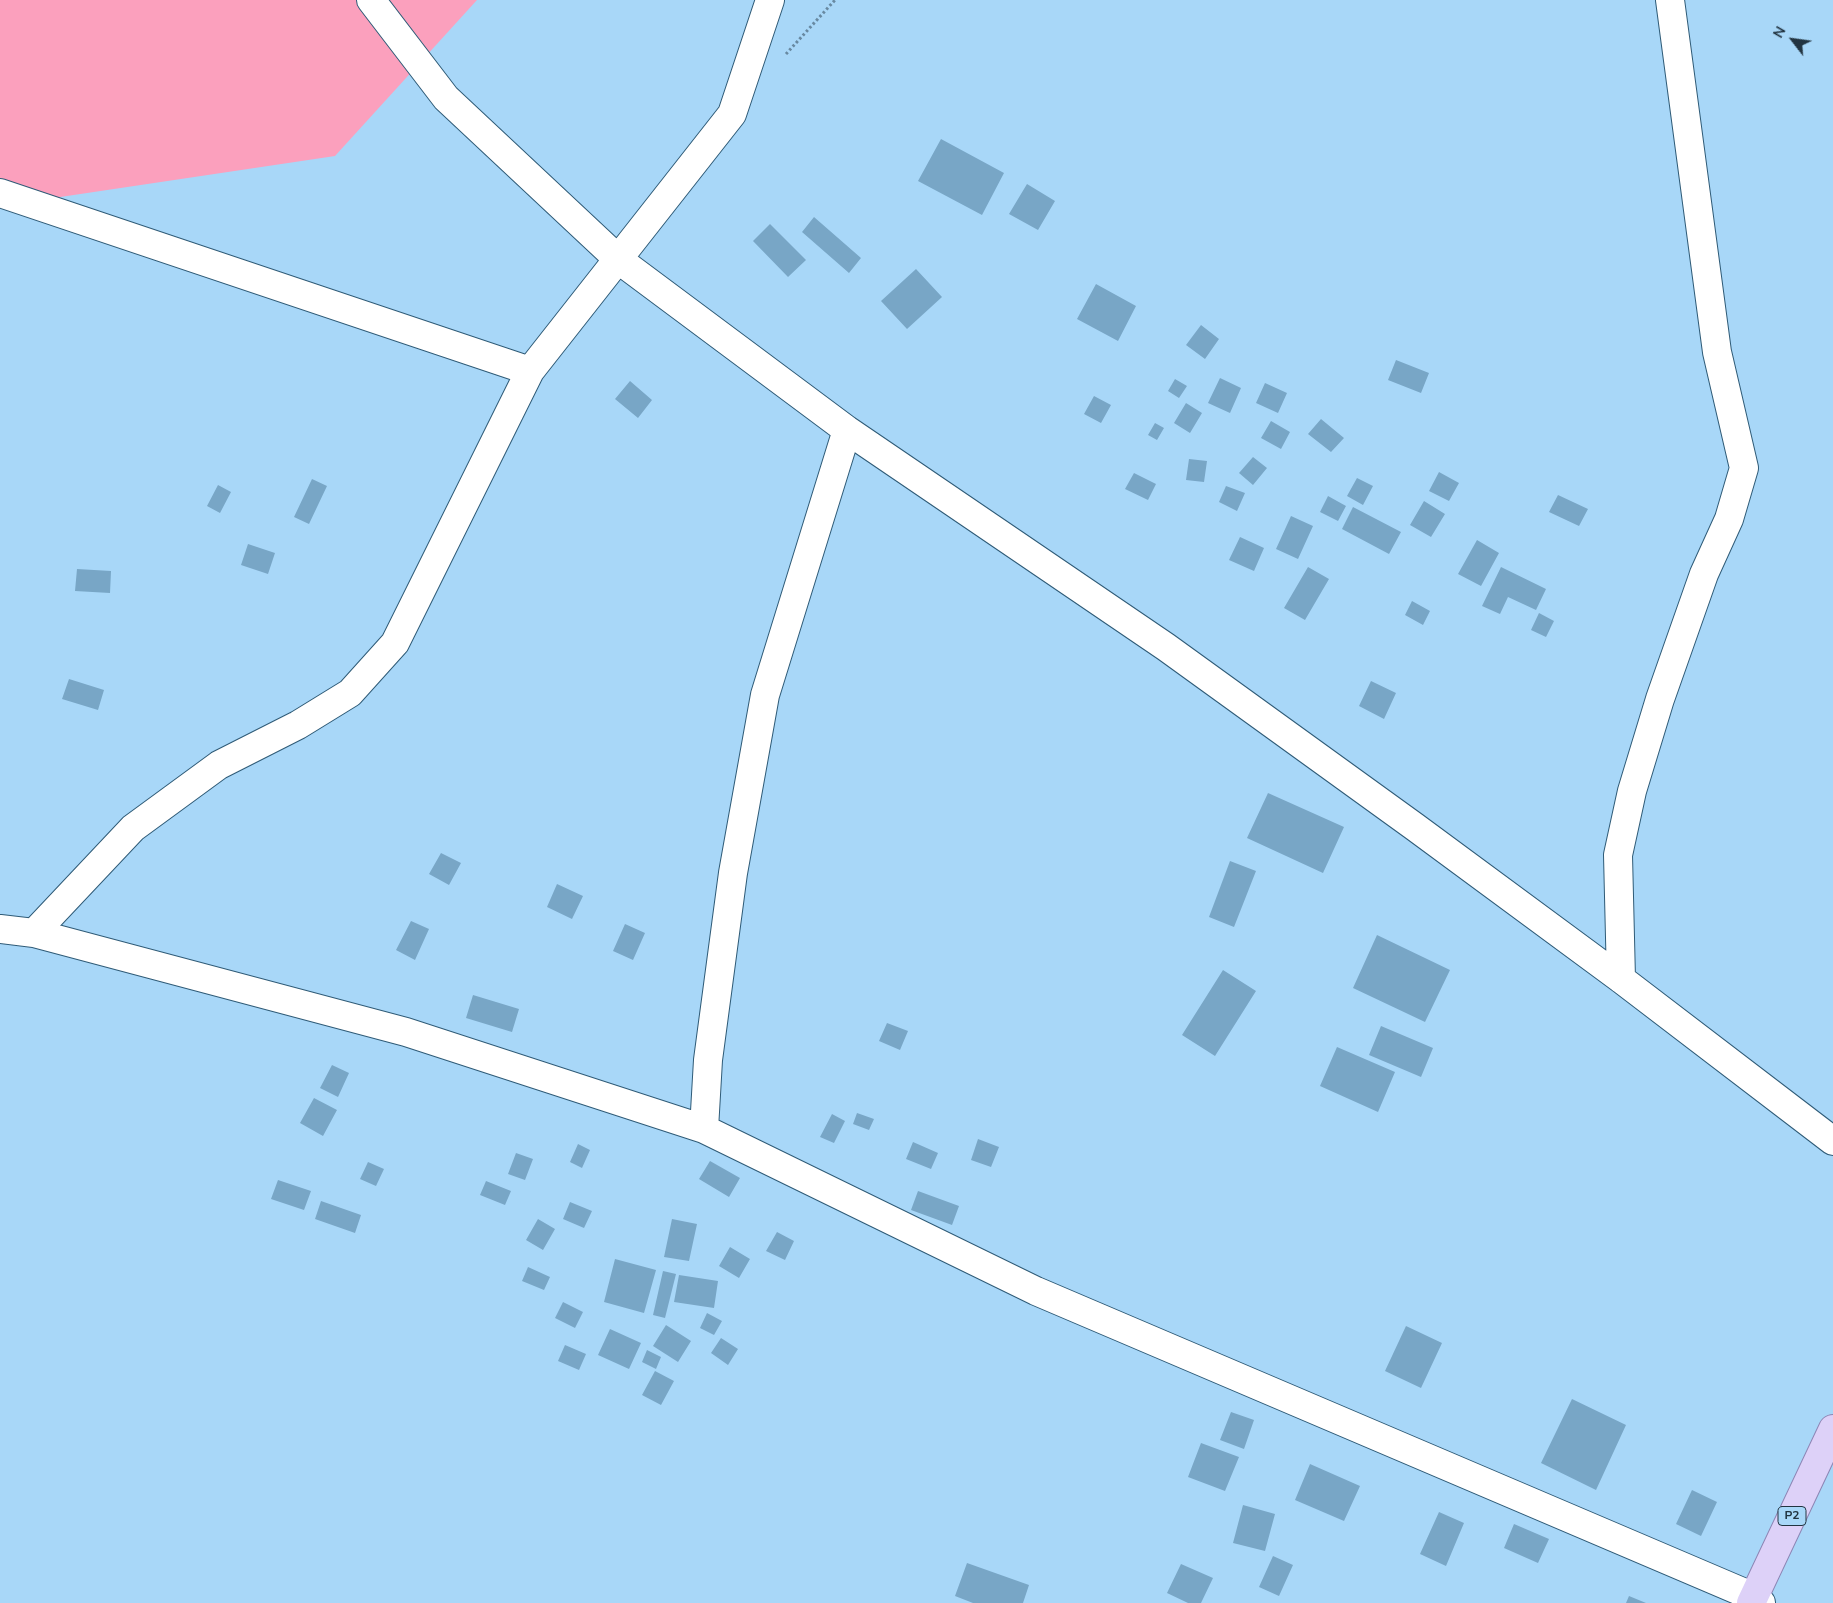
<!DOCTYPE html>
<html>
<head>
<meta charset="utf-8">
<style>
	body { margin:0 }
	#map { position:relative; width:1833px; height:1603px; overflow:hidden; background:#a8d7f8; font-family:"Nunito Sans",sans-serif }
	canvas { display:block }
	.north { position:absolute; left:1768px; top:15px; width:50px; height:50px; -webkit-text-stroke:4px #a8d7f8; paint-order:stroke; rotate:300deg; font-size:14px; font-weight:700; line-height:20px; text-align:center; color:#223441 }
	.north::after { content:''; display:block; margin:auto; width:18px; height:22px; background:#223441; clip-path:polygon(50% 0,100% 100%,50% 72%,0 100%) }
</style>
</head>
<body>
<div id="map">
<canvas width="1833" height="1603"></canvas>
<div class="north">N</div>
</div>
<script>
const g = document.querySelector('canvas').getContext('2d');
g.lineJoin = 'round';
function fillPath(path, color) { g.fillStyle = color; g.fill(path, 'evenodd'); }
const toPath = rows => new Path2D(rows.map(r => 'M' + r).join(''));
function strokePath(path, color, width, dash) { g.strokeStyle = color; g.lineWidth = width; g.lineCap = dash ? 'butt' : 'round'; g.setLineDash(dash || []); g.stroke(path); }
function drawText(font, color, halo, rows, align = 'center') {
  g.font = font + ' "Nunito Sans",sans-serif'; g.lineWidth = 5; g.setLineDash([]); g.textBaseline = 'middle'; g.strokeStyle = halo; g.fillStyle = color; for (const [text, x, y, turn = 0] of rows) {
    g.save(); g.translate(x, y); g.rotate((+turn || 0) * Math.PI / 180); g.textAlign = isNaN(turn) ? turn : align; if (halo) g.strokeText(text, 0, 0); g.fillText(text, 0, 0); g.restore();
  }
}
const green = toPath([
	[0,0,477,0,335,156,0,206]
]);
const building = toPath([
	[941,139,1004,173,982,215,918,181],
	[1027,184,1055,201,1038,230,1009,214],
	[814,217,861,258,849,273,802,232],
	[770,224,806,260,788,277,753,241],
	[916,269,942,297,907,329,881,301],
	[1096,284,1136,306,1118,341,1077,319],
	[1201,325,1219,339,1205,359,1186,345],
	[1396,360,1429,373,1421,393,1388,380],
	[1220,378,1241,388,1230,413,1208,403],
	[1175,379,1187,386,1179,398,1168,391],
	[630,381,652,400,638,418,615,399],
	[1265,383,1287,393,1278,413,1256,403],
	[1094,396,1111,405,1101,423,1084,414],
	[1186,403,1202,413,1190,433,1174,423],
	[1321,419,1344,438,1331,452,1308,434],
	[1271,421,1290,432,1281,449,1261,438],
	[1155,423,1164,428,1157,440,1148,435],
	[1253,457,1267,468,1253,485,1239,473],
	[1189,459,1207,461,1204,482,1186,480],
	[1439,472,1459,483,1449,501,1429,491],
	[1134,473,1156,484,1148,500,1125,489],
	[1357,478,1373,486,1363,505,1347,496],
	[312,479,327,486,309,524,294,517],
	[218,485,231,492,220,513,207,506],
	[1226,486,1245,493,1237,511,1219,502],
	[1558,495,1588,509,1579,526,1549,512],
	[1328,496,1346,506,1338,521,1320,512],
	[1424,501,1445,514,1431,537,1410,525],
	[1353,507,1401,532,1389,554,1342,529],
	[1291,516,1313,526,1298,559,1276,549],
	[1240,537,1264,548,1254,571,1229,560],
	[1477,540,1499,553,1481,586,1458,574],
	[248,544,275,553,268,574,241,565],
	[1308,567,1329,579,1305,620,1284,608],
	[1501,567,1546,589,1536,610,1508,597,1500,614,1482,606],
	[77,569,111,571,110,593,75,591],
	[1412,601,1430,611,1423,625,1405,615],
	[1539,613,1554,621,1546,637,1531,630],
	[69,679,104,690,98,710,62,699],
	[1371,681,1396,693,1384,719,1359,706],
	[1268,793,1344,827,1323,873,1247,838],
	[441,853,461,863,449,885,429,874],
	[1230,861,1256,871,1234,927,1209,917],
	[557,884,583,896,572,919,547,907],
	[411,921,429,929,415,960,396,950],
	[625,924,645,933,633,960,613,951],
	[1377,935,1450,970,1425,1022,1353,988],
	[1223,970,1256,991,1215,1056,1182,1035],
	[473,995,519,1009,512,1032,466,1018],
	[887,1023,908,1031,900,1050,879,1041],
	[1381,1026,1433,1048,1421,1077,1369,1055],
	[1337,1047,1395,1072,1378,1112,1320,1086],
	[332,1065,349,1073,338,1097,320,1088],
	[314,1098,337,1110,323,1136,300,1123],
	[857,1113,874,1119,869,1130,853,1124],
	[832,1114,845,1121,834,1143,820,1137],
	[978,1139,999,1147,991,1167,971,1160],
	[913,1142,938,1153,931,1169,906,1159],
	[578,1144,590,1150,582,1168,570,1162],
	[516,1153,533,1159,525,1180,508,1174],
	[710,1161,740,1178,729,1197,699,1179],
	[368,1162,384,1169,376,1186,360,1179],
	[278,1180,311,1191,304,1210,271,1199],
	[486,1181,511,1191,505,1205,480,1195],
	[918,1191,959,1206,952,1225,911,1210],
	[321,1201,361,1215,355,1233,315,1219],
	[570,1202,592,1211,584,1228,563,1219],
	[538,1219,555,1229,543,1250,526,1240],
	[672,1219,697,1224,689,1261,664,1257],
	[777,1232,794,1241,785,1260,766,1251],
	[730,1247,750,1259,739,1278,719,1266],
	[615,1259,656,1270,644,1313,604,1302],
	[528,1267,550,1277,544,1290,522,1281],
	[663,1271,676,1274,665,1318,653,1315],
	[679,1275,718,1281,714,1308,674,1302],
	[563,1302,583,1312,575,1328,555,1318],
	[707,1313,722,1321,714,1335,700,1328],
	[666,1325,691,1341,678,1362,653,1346],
	[1406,1326,1442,1343,1421,1388,1385,1371],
	[610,1329,641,1343,629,1369,598,1355],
	[721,1338,738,1349,728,1365,711,1353],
	[565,1345,586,1354,579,1370,558,1361],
	[647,1350,661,1357,656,1369,642,1362],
	[655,1371,674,1381,661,1405,642,1395],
	[1572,1399,1626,1425,1596,1490,1541,1463],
	[1231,1412,1254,1420,1244,1449,1220,1440],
	[1201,1443,1239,1457,1225,1491,1188,1477],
	[1310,1464,1360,1486,1344,1521,1295,1500],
	[1692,1490,1717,1502,1701,1536,1676,1524],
	[1243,1505,1275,1514,1265,1551,1233,1543],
	[1439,1512,1464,1523,1446,1566,1420,1554],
	[1514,1524,1549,1539,1538,1563,1504,1548],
	[1273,1556,1293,1565,1279,1596,1259,1587],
	[967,1563,1029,1585,1023,1603,973,1603,955,1596],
	[1181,1564,1213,1578,1201,1603,1188,1603,1167,1593],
	[1629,1596,1646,1603,1626,1603]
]);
const path = toPath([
	[786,54,835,0]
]);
const minor = toPath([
	[371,0,446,98,619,260,847,430,1166,647,1415,827,1621,979,1833,1141],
	[0,193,530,371],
	[0,929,34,933,406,1032,704,1129,1036,1291,1754,1597,1761,1603],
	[34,933,133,828,219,765,298,725,350,693,395,643,530,371,732,114,770,0],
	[1621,979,1618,855,1632,791,1660,699,1704,574,1729,519,1744,468,1717,352,1670,0],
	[704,1129,708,1060,733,873,765,695,847,430]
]);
const primary = toPath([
	[1751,1603,1833,1429]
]);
const shields = [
	[1792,1516,28]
];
const shieldNames = [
	["P2",1792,1516]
];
fillPath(green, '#fba0bd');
fillPath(building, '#78a6c6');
strokePath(minor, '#2f5b77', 30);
strokePath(primary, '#8d86b5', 30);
strokePath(path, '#6889a1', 3, [2.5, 2.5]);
strokePath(minor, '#fff', 28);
strokePath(primary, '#ddd1f8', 28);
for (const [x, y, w] of shields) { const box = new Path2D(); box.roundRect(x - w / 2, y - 9.5, w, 19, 4); g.fillStyle = '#a8d7f8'; g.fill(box); strokePath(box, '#223441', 1); }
drawText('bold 12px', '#223441', null, shieldNames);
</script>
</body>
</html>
